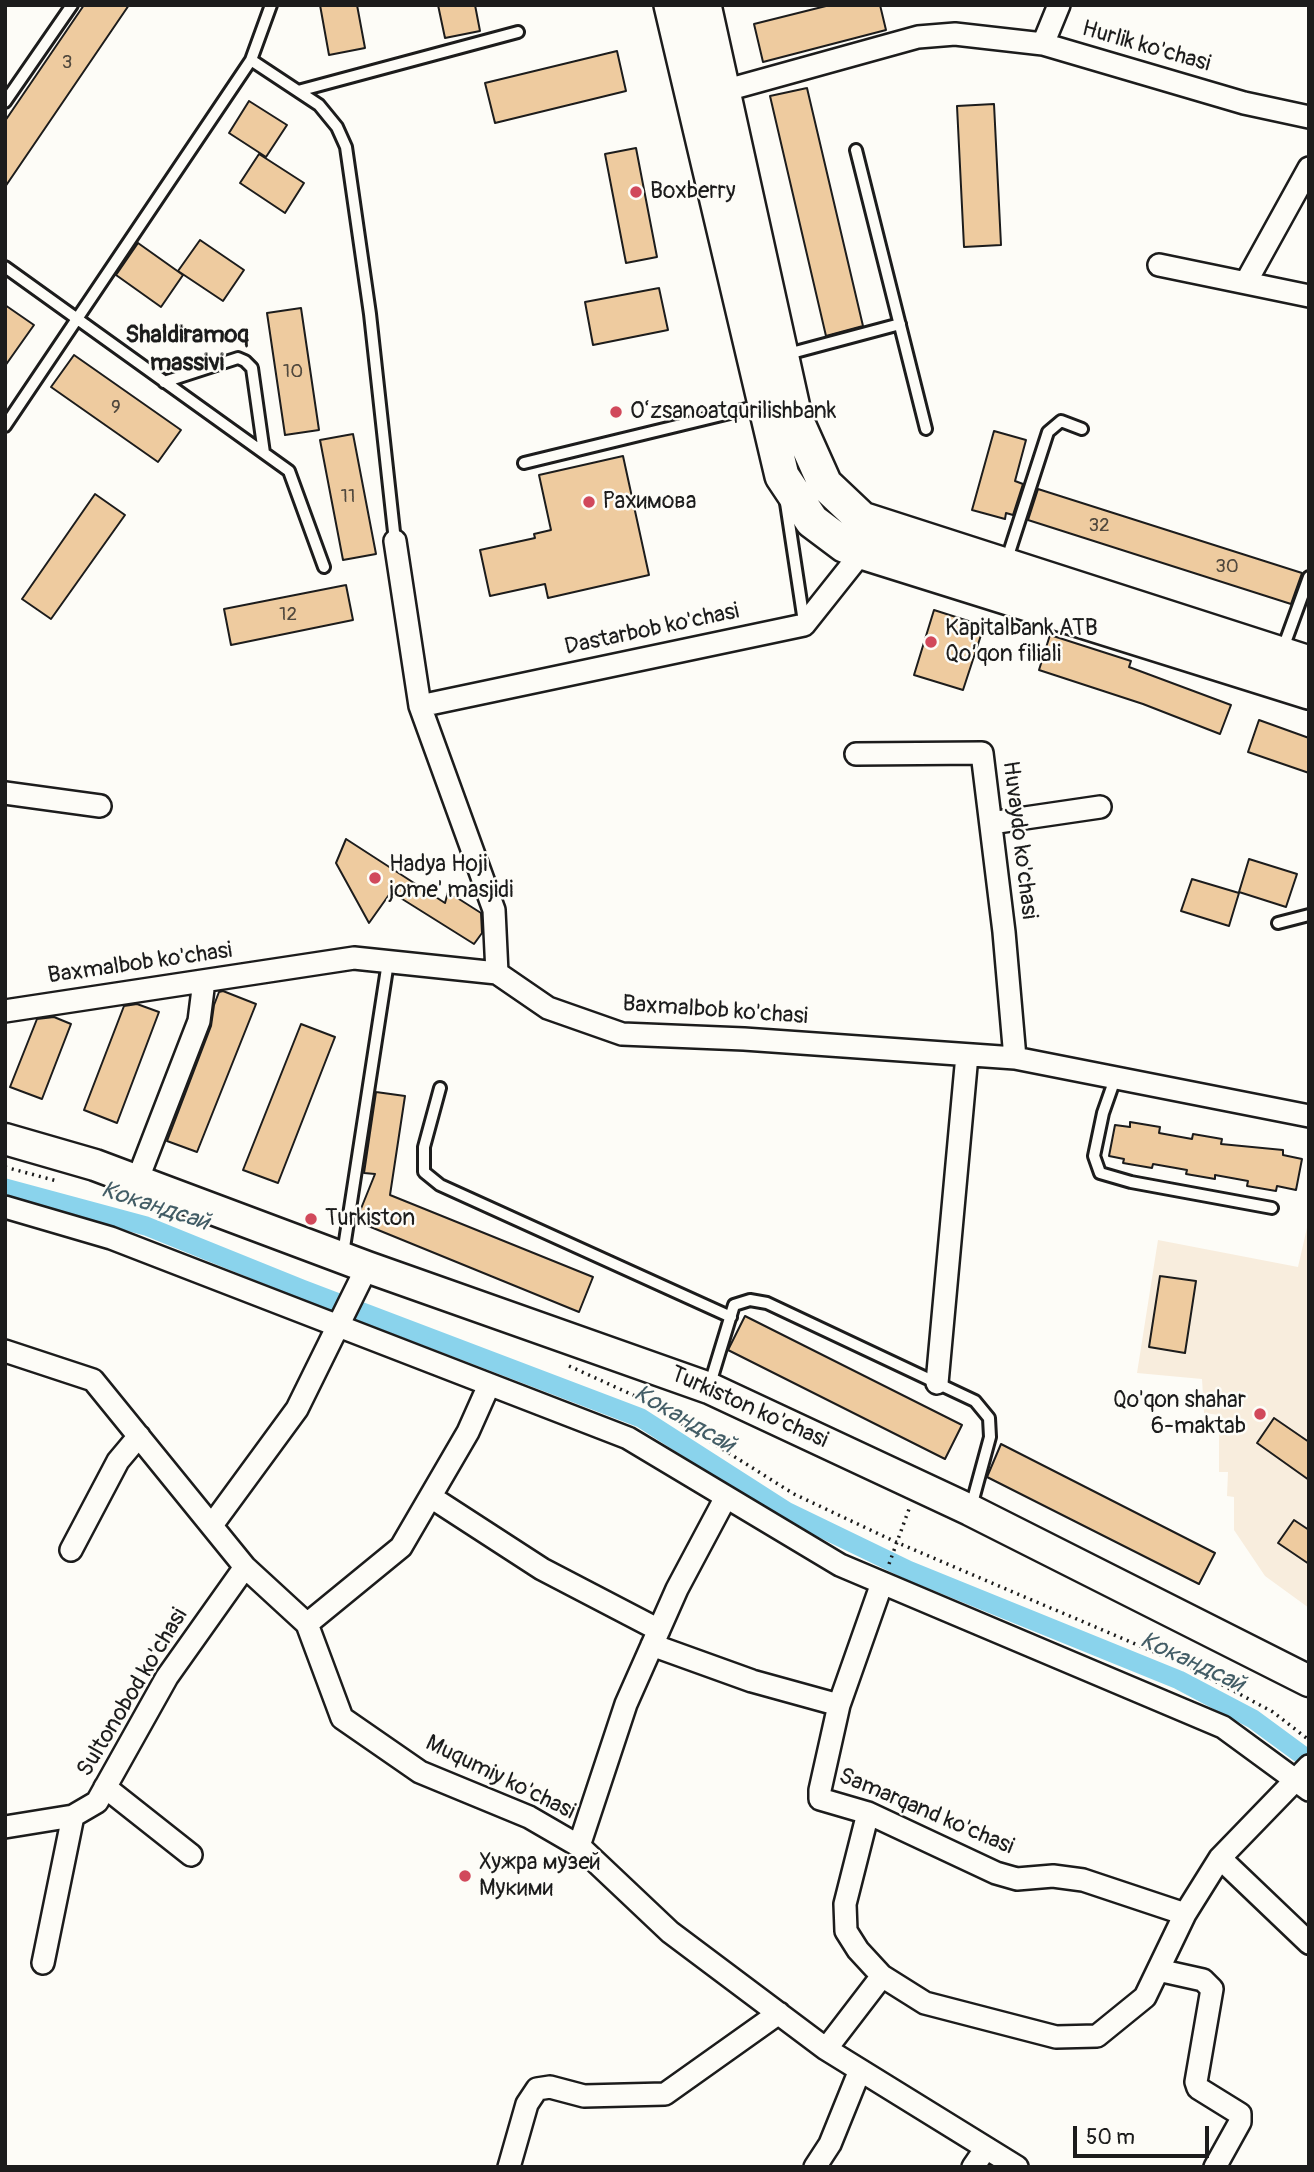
<!DOCTYPE html>
<html>
<head>
<meta charset="utf-8">
<style>
	body { margin:0 }
	#map { position:relative; width:1314px; height:2172px; overflow:hidden; background:#fdfcf7; font-family:Pangolin,sans-serif }
	canvas { display:block }
	.frame { position:absolute; inset:0; border:7px solid #1c1c1c; pointer-events:none }
	.scale { position:absolute; left:1073px; top:2126px; width:136px; height:32px; box-sizing:border-box; border:4px solid #1c1c1c; border-top:0; padding-left:9px; font-size:21px; line-height:24px; white-space:nowrap; color:#1c1c1c; -webkit-text-stroke:5px #fdfcf7; paint-order:stroke }
</style>
</head>
<body>
<div id="map">
<canvas width="1314" height="2172"></canvas>
<div class="frame"></div>
<div class="scale">50 m</div>
</div>
<script>
const g = document.querySelector('canvas').getContext('2d');
g.lineJoin = 'round';
function fillPath(path, color) { g.fillStyle = color; g.fill(path, 'evenodd'); }
const toPath = rows => new Path2D(rows.map(r => 'M' + r).join(''));
function strokePath(path, color, width, dash) { g.strokeStyle = color; g.lineWidth = width; g.lineCap = dash ? 'butt' : 'round'; g.setLineDash(dash || []); g.stroke(path); }
function drawText(font, color, halo, rows, align = 'center') {
  g.font = font + ' Pangolin,sans-serif'; g.lineWidth = 5; g.setLineDash([]); g.textBaseline = 'middle'; g.strokeStyle = halo; g.fillStyle = color; for (const [text, x, y, turn = 0] of rows) {
    g.save(); g.translate(x, y); g.rotate((+turn || 0) * Math.PI / 180); g.textAlign = isNaN(turn) ? turn : align; if (halo) g.strokeText(text, 0, 0); g.fillText(text, 0, 0); g.restore();
  }
}
const built = toPath([
	[1309,1219,1309,1608,1265,1576,1234,1530,1234,1497,1227,1496,1228,1472,1219,1472,1219,1415,1204,1413,1202,1379,1137,1373,1158,1240,1298,1267]
]);
const canal = toPath([
	[5,1188,146,1226,302,1289,641,1418,786,1511,908,1570,1179,1680,1253,1719,1309,1760]
]);
const building = toPath([
	[84,5,129,5,5,187,5,121,84,5],
	[320,5,357,5,365,48,329,55,320,5],
	[438,5,475,5,480,31,445,38,438,5],
	[830,5,880,5,886,30,763,62,754,24,830,5],
	[617,51,626,91,495,123,485,83,617,51],
	[807,88,863,326,826,336,770,96,807,88],
	[249,101,287,125,266,157,229,133,249,101],
	[994,104,1001,245,964,247,957,106,994,104],
	[636,148,657,257,626,263,605,154,636,148],
	[259,154,304,183,285,213,240,183,259,154],
	[200,240,244,270,223,301,178,271,200,240],
	[138,243,183,275,161,307,116,275,138,243],
	[659,288,668,330,593,345,585,302,659,288],
	[5,305,34,325,5,366,5,305],
	[301,308,319,430,285,435,267,313,301,308],
	[74,355,181,430,158,462,51,387,74,355],
	[994,431,1026,440,1015,481,1023,484,1013,515,1006,513,1005,519,972,510,994,431],
	[353,434,376,554,343,560,320,440,353,434],
	[623,456,649,575,548,598,545,584,490,596,480,550,535,538,534,534,551,530,539,475,623,456],
	[1038,489,1302,573,1291,604,1028,520,1038,489],
	[95,494,125,515,51,619,22,599,95,494],
	[346,585,353,620,231,645,224,609,346,585],
	[934,610,984,626,963,690,914,675,934,610],
	[1050,635,1131,661,1129,667,1231,705,1220,734,1143,704,1039,670,1050,635],
	[1259,720,1309,738,1309,773,1248,752,1259,720],
	[346,839,445,903,448,892,481,913,482,933,474,944,391,892,369,923,336,863,346,839],
	[1249,859,1297,874,1286,907,1239,892,1249,859],
	[1192,879,1239,893,1229,926,1181,911,1192,879],
	[223,991,256,1004,197,1152,167,1141,211,1026,214,1005,219,992,223,991],
	[137,1004,159,1012,117,1123,84,1110,124,1006,137,1004],
	[54,1017,71,1024,42,1099,10,1087,37,1019,54,1017],
	[301,1024,335,1037,278,1183,243,1170,301,1024],
	[376,1092,405,1096,390,1195,593,1277,579,1312,356,1221,375,1174,364,1173,376,1092],
	[1130,1122,1160,1127,1159,1133,1192,1139,1193,1134,1222,1139,1221,1144,1283,1150,1283,1155,1302,1159,1296,1190,1277,1186,1276,1191,1247,1186,1248,1181,1215,1175,1215,1179,1186,1174,1187,1170,1153,1164,1152,1168,1123,1163,1124,1159,1109,1156,1115,1125,1130,1127,1130,1122],
	[1160,1276,1196,1281,1185,1353,1149,1347,1160,1276],
	[745,1316,962,1425,945,1459,728,1350,745,1316],
	[1274,1418,1309,1442,1309,1480,1257,1443,1274,1418],
	[1001,1444,1215,1553,1199,1584,987,1477,1001,1444],
	[1294,1520,1309,1530,1309,1564,1278,1543,1294,1520]
]);
const path = toPath([
	[5,1167,57,1181],
	[569,1366,644,1400,794,1494,898,1543,1187,1666,1273,1712,1309,1740],
	[889,1564,909,1509]
]);
const service = toPath([
	[251,60,319,105,337,127,346,147,370,314,395,541],
	[298,91,518,32],
	[5,102,72,5],
	[856,150,926,429],
	[5,267,289,471,324,567],
	[784,355,900,324],
	[164,382,238,358,245,361,252,368,264,453],
	[5,426,251,60,271,5],
	[524,463,763,405],
	[786,503,804,622],
	[1006,562,1048,432,1061,421,1082,429],
	[1282,651,1309,577],
	[1278,923,1309,915],
	[1116,1076,1103,1113,1094,1156,1100,1173,1131,1182,1272,1208],
	[440,1088,424,1147,424,1172,440,1185,731,1317],
	[343,1254,388,962],
	[709,1387,734,1305,750,1300,767,1303,975,1401,989,1418,990,1437,971,1507]
]);
const minor = toPath([
	[1043,44,1059,5],
	[723,91,918,37,955,34,1043,44,1244,103,1309,117],
	[1159,265,1309,296],
	[1246,282,1309,168],
	[395,541,420,706,494,910,497,973],
	[420,706,804,625,862,552],
	[856,754,982,753,1004,932,1015,1058],
	[5,793,100,806],
	[991,823,1100,807],
	[5,1011,354,958,497,973,548,1008,622,1034,744,1039,1015,1058,1309,1116],
	[137,1181,199,1021,204,981],
	[5,1207,111,1238,628,1438,840,1565,1223,1727,1309,1790],
	[5,1351,93,1380,245,1567,307,1624,342,1718,420,1772,529,1817,579,1846,670,1932,826,2049,1017,2167],
	[937,1383,967,1055],
	[431,1497,542,1569,659,1630],
	[212,1525,297,1409,367,1267],
	[71,1550,118,1461,139,1436],
	[882,1583,839,1705,820,1790,820,1799,868,1813,996,1873,1017,1879,1053,1876,1083,1880,1185,1914],
	[307,1624,401,1547,468,1432,489,1385],
	[652,1645,752,1681,839,1705],
	[105,1787,191,1855],
	[868,1813,845,1904,846,1931,858,1950,882,1976],
	[5,1827,73,1816,97,1802,167,1677,245,1567],
	[579,1846,626,1704,677,1589,726,1497],
	[1220,1858,1309,1943],
	[43,1963,73,1816],
	[1158,1970,1203,1980,1212,1989,1196,2082,1198,2088,1240,2114,1240,2122,1215,2167],
	[826,2049,882,1976,925,2003,1056,2037,1097,2036,1145,1997,1185,1914,1220,1858,1309,1766],
	[509,2167,527,2104,537,2089,550,2087,584,2096,665,2094,779,2013],
	[815,2167,830,2144,860,2070],
	[973,2167,986,2148]
]);
const secondary = toPath([
	[5,1139,95,1165,367,1267,709,1388,970,1510,1309,1681]
]);
const primary = toPath([
	[671,5,782,476,812,521,844,545,862,552,1309,692],
	[704,5,795,417,825,484,862,519,1309,663]
]);
const markers = [
	[636,192,7,"#d1495b"],
	[616,412,7,"#d1495b"],
	[589,502,7,"#d1495b"],
	[931,642,7,"#d1495b"],
	[375,878,7,"#d1495b"],
	[311,1219,7,"#d1495b"],
	[1260,1414,7,"#d1495b"],
	[465,1876,7,"#d1495b"]
];
const numberNames = [
	["3",67,63],
	["10",293,372],
	["9",116,408],
	["11",348,497],
	["32",1099,526],
	["30",1227,567],
	["12",288,615]
];
const streetNames = [
	["Hurlik ko'chasi",1146,47,16],
	["Dastarbob ko'chasi",652,630,-12],
	["Huvaydo ko'chasi",1019,840,83],
	["Baxmalbob ko'chasi",140,964,-8],
	["Baxmalbob ko'chasi",715,1011,4],
	["Turkiston ko'chasi",749,1408,24],
	["Sultonobod ko'chasi",133,1693,-59],
	["Muqumiy ko'chasi",500,1778,26],
	["Samarqand ko'chasi",926,1812,23]
];
const poiNames = [
	["Boxberry",650,192],
	["Oʻzsanoatqurilishbank",630,412],
	["Рахимова",603,502],
	["Kapitalbank ATB",945,629],
	["Qo’qon filiali",945,655],
	["Hadya Hoji",389,865],
	["jome' masjidi",389,891],
	["Turkiston",325,1219],
	["Qo'qon shahar",1246,1401,"right"],
	["6-maktab",1246,1427,"right"],
	["Хужра музей",479,1863],
	["Мукими",479,1889]
];
const neighbourhoodNames = [
	["Shaldiramoq",187,336],
	["massivi",187,364]
];
const waterNames = [
	["Кокандсай",155,1207,18],
	["Кокандсай",684,1420,30],
	["Кокандсай",1192,1663,25]
];
fillPath(built, '#f8eddd');
strokePath(canal, '#8ad3ec', 19);
fillPath(building, '#eecb9f');
strokePath(building, '#1c1c1c', 2);
strokePath(service, '#1c1c1c', 16);
strokePath(minor, '#1c1c1c', 26);
strokePath(secondary, '#1c1c1c', 35);
strokePath(primary, '#1c1c1c', 38);
strokePath(path, '#1c1c1c', 3.5, [2, 5]);
strokePath(service, '#fdfcf7', 10);
strokePath(minor, '#fdfcf7', 21);
strokePath(secondary, '#fdfcf7', 30);
strokePath(primary, '#fdfcf7', 33);
for (const [x, y, r, color] of markers) { const dot = new Path2D(); dot.arc(x, y, r, 0, 2 * Math.PI); g.fillStyle = color; g.fill(dot); strokePath(dot, '#fdfcf7', 2.5); }
drawText('19px', '#50483d', null, numberNames);
drawText('23px', '#1c1c1c', '#fdfcf7', streetNames);
drawText('23px', '#1c1c1c', '#fdfcf7', poiNames, 'left');
drawText('bold 24px', '#1c1c1c', '#fdfcf7', neighbourhoodNames);
drawText('italic 24px', '#425c65', '#fdfcf7', waterNames);
</script>
</body>
</html>
